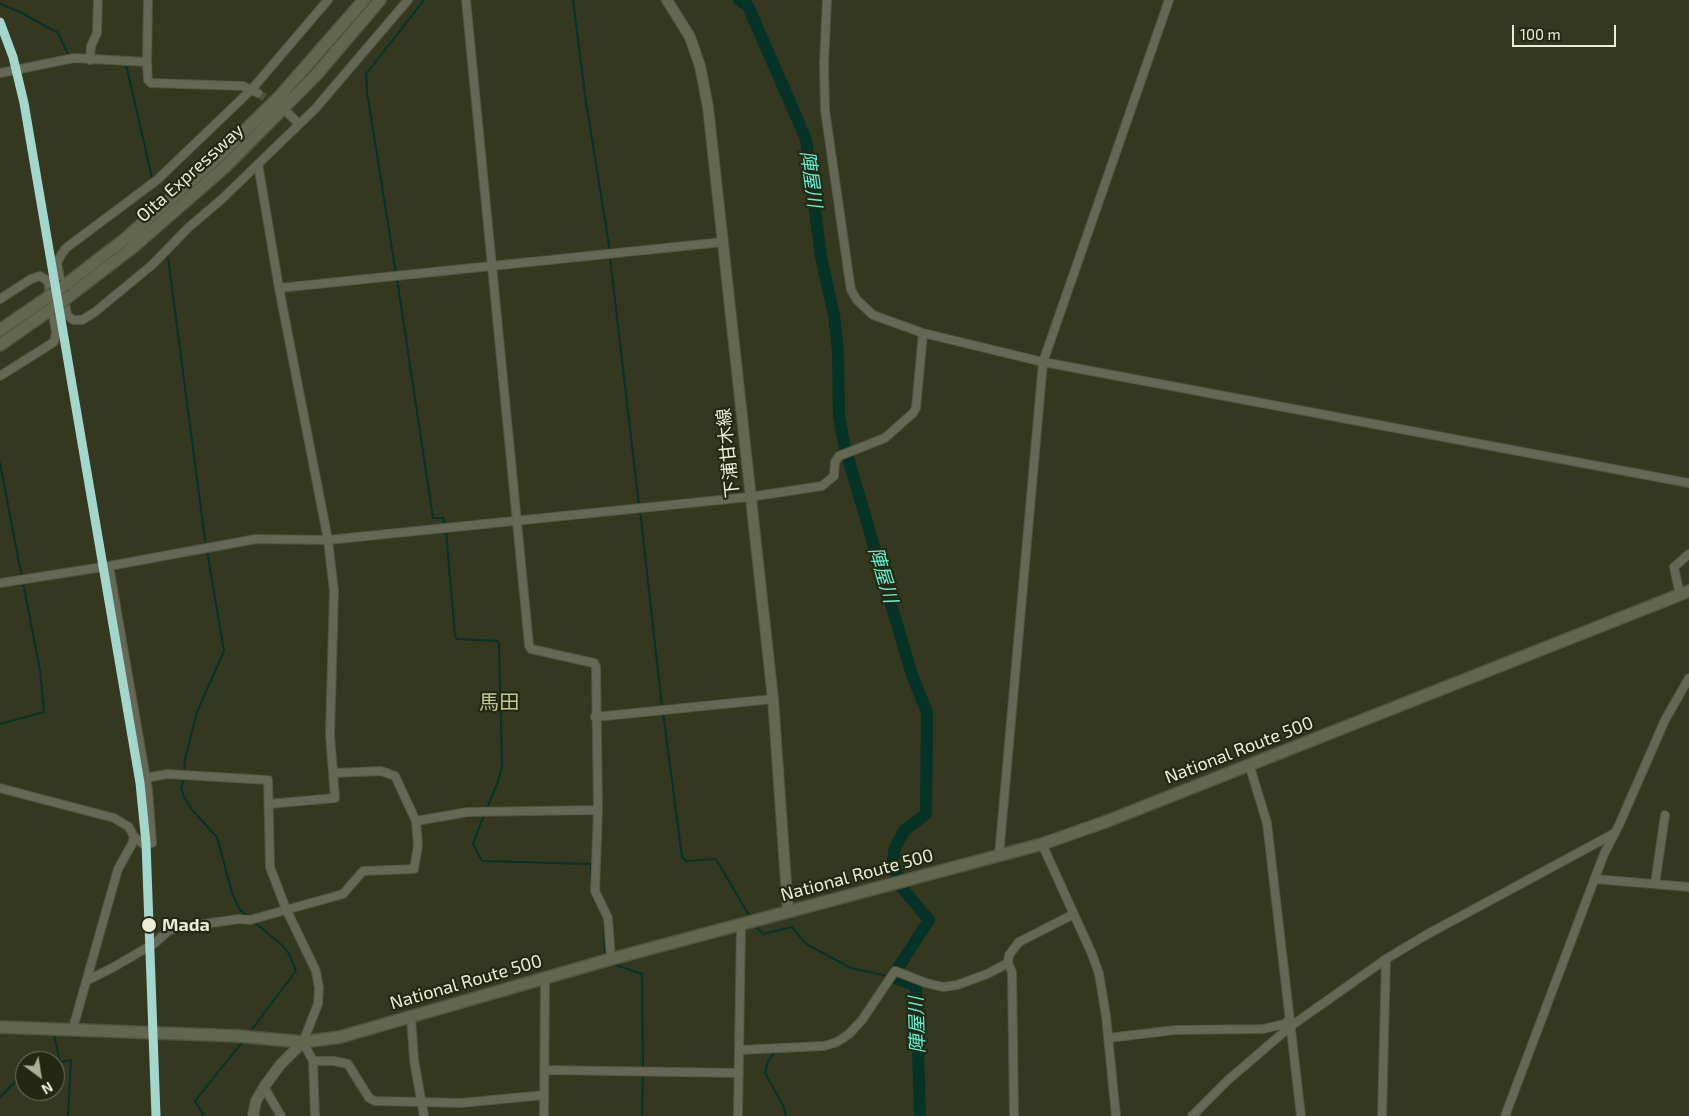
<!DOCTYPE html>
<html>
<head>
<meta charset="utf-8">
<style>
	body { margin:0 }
	#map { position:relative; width:1689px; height:1116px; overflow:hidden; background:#34381e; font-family:"Exo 2",sans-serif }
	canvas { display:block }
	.north { position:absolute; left:15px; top:1051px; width:50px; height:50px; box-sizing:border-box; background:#242813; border:1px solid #727860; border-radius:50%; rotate:149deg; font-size:14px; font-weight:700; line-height:20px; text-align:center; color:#e8efd4 }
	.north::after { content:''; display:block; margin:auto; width:18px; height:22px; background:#a9af94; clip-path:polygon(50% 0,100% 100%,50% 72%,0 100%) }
	.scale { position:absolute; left:1512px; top:25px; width:104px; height:22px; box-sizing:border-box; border:2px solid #e8efd4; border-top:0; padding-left:6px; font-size:15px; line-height:18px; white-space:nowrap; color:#e8efd4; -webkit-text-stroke:4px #242813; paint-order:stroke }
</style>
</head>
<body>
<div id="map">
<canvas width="1689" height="1116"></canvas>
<div class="north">N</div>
<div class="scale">100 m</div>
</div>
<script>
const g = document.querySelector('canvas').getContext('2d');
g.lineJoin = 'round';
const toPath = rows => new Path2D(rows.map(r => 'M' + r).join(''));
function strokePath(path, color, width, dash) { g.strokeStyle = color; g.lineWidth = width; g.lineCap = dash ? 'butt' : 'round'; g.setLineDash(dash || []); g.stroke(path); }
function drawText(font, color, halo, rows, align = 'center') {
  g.font = font + ' "Exo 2","Noto Sans JP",sans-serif'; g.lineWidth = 4.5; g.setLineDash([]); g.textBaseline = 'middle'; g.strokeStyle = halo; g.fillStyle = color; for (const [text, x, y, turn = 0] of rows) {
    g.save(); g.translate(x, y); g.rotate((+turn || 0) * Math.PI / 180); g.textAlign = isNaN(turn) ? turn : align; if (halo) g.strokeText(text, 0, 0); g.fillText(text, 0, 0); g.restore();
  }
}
const stream = toPath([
	[573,0,585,95,610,252],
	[0,4,20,12,58,33,68,54],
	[126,64,152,178],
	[610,257,639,506],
	[168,258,206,547],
	[396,274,367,92,366,74,424,0],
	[397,279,433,518,443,518,445,526],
	[0,463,22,578],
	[640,510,662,707],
	[446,531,455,636,457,639,498,641,499,645,502,766,498,782,487,808],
	[663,712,682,857,686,861,716,859,750,917],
	[0,724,44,712,40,670,23,582],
	[184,773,185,759,197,712,224,651,207,551],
	[184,777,181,788,184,797,192,810,217,837,232,893,240,910,248,916],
	[484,815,473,844,482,861,591,864,591,894,599,908],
	[604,916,605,954],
	[755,926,763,934,792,927,806,944,851,968,888,976],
	[613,964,642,974,643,1069],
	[249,1033,296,971,289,954,283,946,253,921],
	[54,1034,60,1062],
	[775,1052,768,1061,765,1073,783,1105,786,1116],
	[55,1063,71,1060,68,1116],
	[0,1097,25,1072],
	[204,1116,195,1101,243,1041],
	[642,1116,643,1073]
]);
const river = toPath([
	[739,0,748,6,806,139,821,257,834,315,838,351,839,417,845,448,912,675,927,712,926,814,905,830,895,847,893,860,902,888,929,920,892,977,916,986,920,1116]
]);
const minorTunnel = toPath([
	[258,93,275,105]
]);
const minor = toPath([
	[148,0,147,62,148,80,151,83,243,86,258,93],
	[328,0,252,89,157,180,66,248,61,255,57,263,67,315,73,320,82,320,95,312,152,265,189,227,222,199,315,109,408,0],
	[466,0,529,645,531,649,594,663,596,667,598,810,595,891,608,918,611,959],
	[827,0,824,63,825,110,848,270,851,290,857,300,873,315,923,333,1043,362,1689,483],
	[90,60,91,46,97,33,98,0],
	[0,73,74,58,147,62],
	[289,114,299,124],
	[258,164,279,288,328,540,334,591,330,735,335,798,269,804],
	[279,288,723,242],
	[0,299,31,279,40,276,48,281,56,333,54,342,0,376],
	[109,566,148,790,152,843,142,843,134,837],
	[0,583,109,566,256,539,328,540,749,497,822,486,834,476,835,462,839,456,885,438,913,413,916,408,923,333],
	[1680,595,1674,567,1689,554],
	[595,717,773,699],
	[1249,764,1267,823,1301,1116],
	[146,778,167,774,268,780,270,867,286,909,316,971,319,988,318,1004,303,1042,313,1061,315,1116],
	[0,788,114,818,129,827,134,837,132,844,118,869,73,1028],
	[416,821,468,812,598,810],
	[1042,844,1092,954,1099,974,1106,1016,1116,1116],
	[999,856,1043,362,1169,0],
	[1595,879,1689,887],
	[1655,884,1665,815],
	[86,981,112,968,155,943,168,931,176,928,239,919,250,920,343,894,363,871,414,869,418,846,416,821,395,776,381,771,334,773],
	[411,1017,414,1060,424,1116],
	[1108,1038,1175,1030,1263,1029,1284,1024,1290,1019],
	[739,1050,824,1046,837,1042,849,1034,862,1020,895,971,926,983,943,987,957,985,987,974,1008,963],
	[313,1061,334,1061,348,1064,369,1098,375,1101,461,1103,544,1095],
	[545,1070,739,1073],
	[264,1087,281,1116],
	[544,1116,545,977],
	[738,1116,741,924],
	[1014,1116,1012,972,1008,963,1009,955,1019,942,1074,914],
	[1192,1116,1228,1080,1291,1026,1386,959,1426,935,1615,833],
	[1382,1116,1386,959],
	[1505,1116,1604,854,1619,825,1665,720,1689,678]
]);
const major = toPath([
	[667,0,690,37,700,66,708,107,773,699,788,911],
	[253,1116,256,1101,264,1087,280,1065,303,1042]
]);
const highway = toPath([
	[65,285,125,239,218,157,279,97,364,0],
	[68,297,132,248,225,167,317,74,380,0],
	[0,330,47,298],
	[0,345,50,310],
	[0,1027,238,1036,303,1042,340,1037,611,959,1042,844,1105,822,1689,591]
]);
const highwayBridge = toPath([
	[47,298,65,285],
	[50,310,68,297]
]);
const rail1 = toPath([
	[0,22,13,57,24,103,140,783,146,843,156,1116]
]);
const markers = [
	[149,925,8,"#e8efd4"]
];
const streetNames = [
	["Oita Expressway",190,173,-42],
	["下浦甘木線",728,453,-96],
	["National Route 500",1239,750,-21],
	["National Route 500",857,875,-15],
	["National Route 500",466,982,-16]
];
const stopNames = [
	["Mada",162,925]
];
const waterNames = [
	["陣屋川",811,179,82],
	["陣屋川",883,575,73],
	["陣屋川",917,1025,-92]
];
const quarterNames = [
	["馬田",499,702]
];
strokePath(stream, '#053328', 2);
strokePath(river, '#053328', 12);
strokePath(minorTunnel, '#4f5339', 8, [8, 4]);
strokePath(minor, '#515540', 10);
strokePath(major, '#515540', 12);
strokePath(highway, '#515540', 14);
strokePath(minor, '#646855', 8);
strokePath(major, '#646751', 10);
strokePath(highway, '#62674e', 11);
strokePath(highwayBridge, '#515540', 14, []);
strokePath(highwayBridge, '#62674e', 11);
strokePath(rail1, '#a3d6cc', 9);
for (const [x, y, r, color] of markers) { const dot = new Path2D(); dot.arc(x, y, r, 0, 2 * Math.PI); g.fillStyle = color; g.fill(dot); strokePath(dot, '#242813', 2); }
drawText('18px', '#e8efd4', '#242813', streetNames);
drawText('bold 18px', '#e8efd4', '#242813', stopNames, 'left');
drawText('italic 19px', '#60f0d4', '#242813', waterNames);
drawText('20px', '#bdc995', '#242813', quarterNames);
</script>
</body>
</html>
